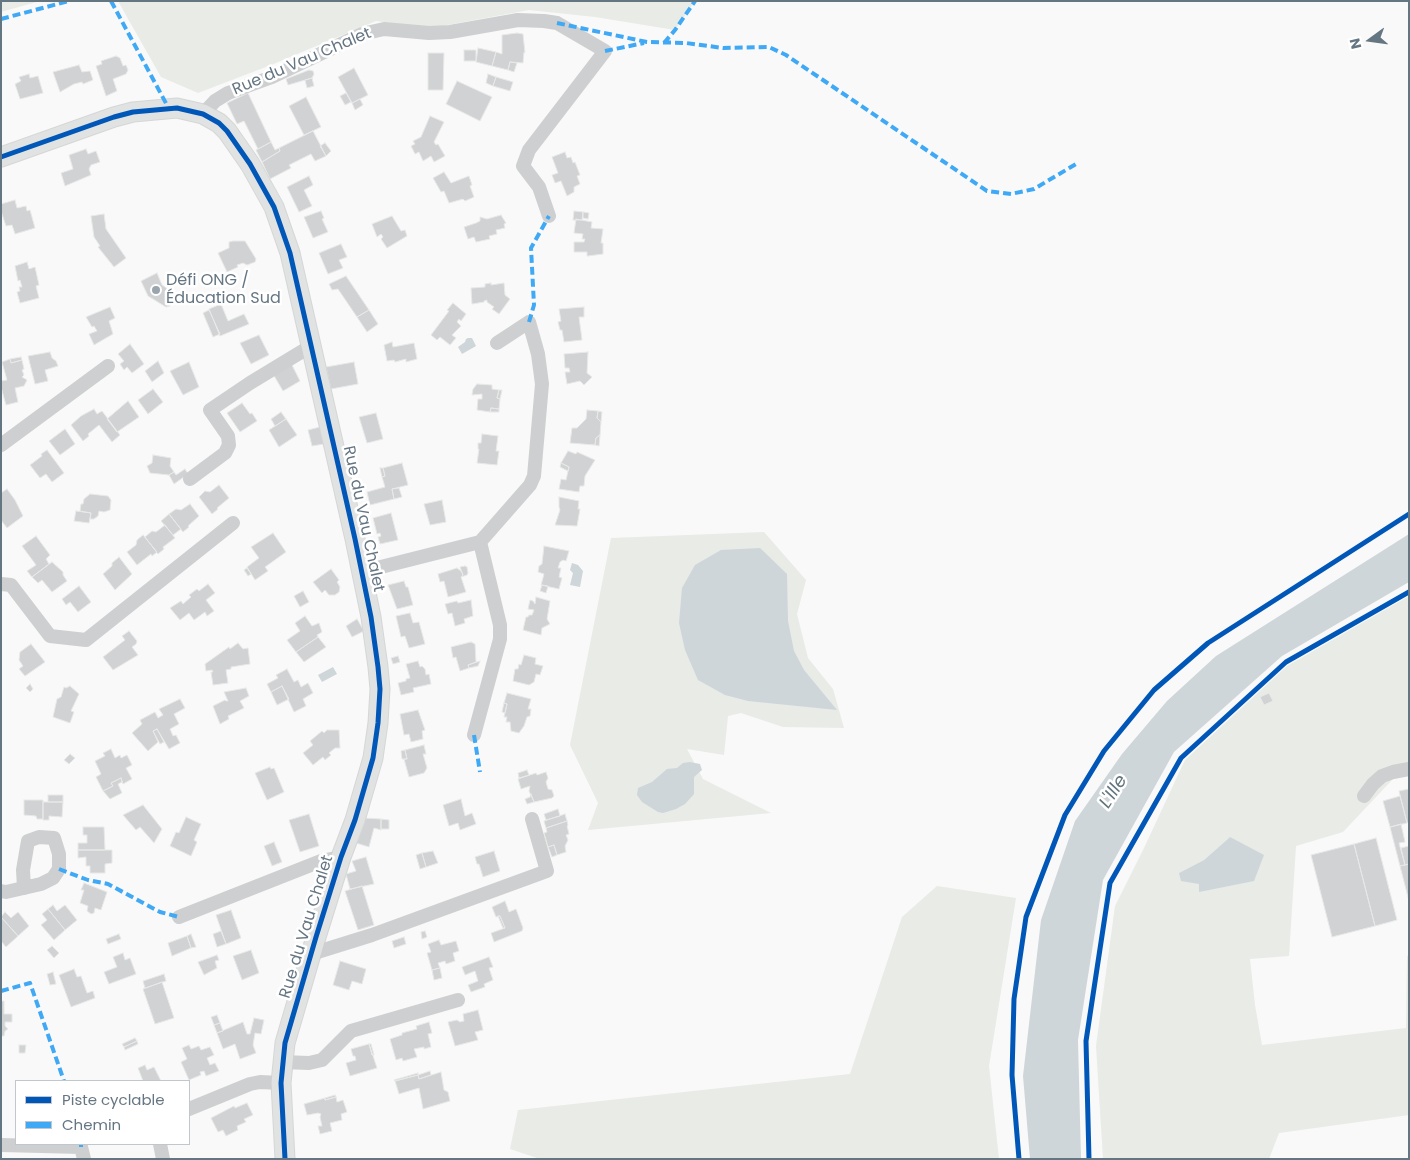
<!DOCTYPE html>
<html>
<head>
<meta charset="utf-8">
<style>
	body { margin:0 }
	#map { position:relative; width:1410px; height:1160px; overflow:hidden; background:#f9f9f9; font-family:Poppins,sans-serif }
	canvas { display:block }
	.frame { position:absolute; inset:0; border:2px solid #657683; pointer-events:none }
	.legend { position:absolute; left:15px; top:1080px; width:175px; height:65px; box-sizing:border-box; background:#fff; border:1px solid #c1c8cd; margin:0; padding:6px 9px; list-style:none; font-size:15px; color:#657683 }
	.legend li { display:flex; align-items:center; gap:10px; height:25px }
	.legend b { width:25px; border:1px solid #c1c8cd }
	.north { position:absolute; left:1345px; top:15px; width:50px; height:50px; -webkit-text-stroke:4px #fff; paint-order:stroke; rotate:256deg; font-size:14px; font-weight:700; line-height:20px; text-align:center; color:#657683 }
	.north::after { content:''; display:block; margin:auto; width:18px; height:22px; background:#657683; clip-path:polygon(50% 0,100% 100%,50% 72%,0 100%) }
</style>
</head>
<body>
<div id="map">
<canvas width="1410" height="1160"></canvas>
<div class="frame"></div>
<ul class="legend">
<li><b style="height:6px;background:#0057b8"></b>Piste cyclable</li>
<li><b style="height:6px;background:#3fa9f5"></b>Chemin</li>
</ul>
<div class="north">N</div>
</div>
<script>
const g = document.querySelector('canvas').getContext('2d');
g.lineJoin = 'round';
function fillPath(path, color) { g.fillStyle = color; g.fill(path, 'evenodd'); }
const toPath = rows => new Path2D(rows.map(r => 'M' + r).join(''));
function strokePath(path, color, width, dash) { g.strokeStyle = color; g.lineWidth = width; g.lineCap = dash ? 'butt' : 'round'; g.setLineDash(dash || []); g.stroke(path); }
function drawText(font, color, halo, rows, align = 'center') {
  g.font = font + ' Poppins,sans-serif'; g.lineWidth = 5; g.setLineDash([]); g.textBaseline = 'middle'; g.strokeStyle = halo; g.fillStyle = color; for (const [text, x, y, turn = 0] of rows) {
    g.save(); g.translate(x, y); g.rotate((+turn || 0) * Math.PI / 180); g.textAlign = isNaN(turn) ? turn : align; if (halo) g.strokeText(text, 0, 0); g.fillText(text, 0, 0); g.restore();
  }
}
const green = toPath([
	[1,1,40,1,1,12],
	[118,1,695,1,675,30,595,17,529,10,431,28,376,21,271,65,198,93,161,77],
	[764,532,806,580,797,614,808,658,833,689,844,728,783,727,741,713,728,716,724,755,687,749,703,779,771,813,588,830,598,803,570,745,611,538],
	[1409,596,1409,762,1343,832,1296,846,1289,956,1250,959,1255,1005,1262,1045,1406,1028,1407,956,1409,955,1409,1115,1279,1133,1269,1159,1103,1159,1096,1046,1115,906,1144,848,1185,760,1287,666],
	[1230,837,1199,891,1199,884,1179,873,1204,860],
	[937,886,1016,898,989,1066,999,1159,540,1159,510,1149,518,1110,850,1074,902,917]
]);
const water = toPath([
	[468,338,472,338,476,346,462,354,458,347,465,342,466,339],
	[1409,534,1409,582,1282,656,1174,752,1103,880,1078,1040,1081,1159,1030,1159,1023,1076,1041,920,1075,821,1122,754,1167,701,1216,656],
	[760,548,787,574,788,621,794,651,804,670,837,710,748,701,725,695,698,680,685,650,679,623,682,588,695,565,721,550],
	[572,563,578,565,583,571,580,587,570,585,573,573,570,570],
	[333,667,337,674,322,682,318,675],
	[690,762,700,764,702,770,694,777,694,794,685,804,676,809,663,813,658,812,642,802,637,795,638,788,652,782,667,769,677,768,683,763],
	[1230,837,1264,855,1254,881,1199,892,1199,884,1181,881,1179,873,1204,860]
]);
const building = toPath([
	[517,33,523,34,525,53,524,52,523,63,510,62,508,70,492,66,496,52,502,54,502,35,517,33],
	[478,48,496,52,492,66,476,62,478,48],
	[464,50,476,50,476,61,464,61,464,50],
	[428,53,444,53,443,90,428,90,428,53],
	[116,56,120,58,123,66,126,65,128,70,126,74,113,79,117,91,106,96,96,66,102,64,101,61,116,56],
	[510,62,517,63,514,72,508,70,510,62],
	[79,65,82,72,90,71,93,80,83,84,82,82,74,84,60,92,53,72,79,65],
	[354,68,368,95,352,103,338,77,354,68],
	[309,70,313,71,314,74,312,78,288,85,286,79,309,70],
	[29,74,30,78,38,76,43,93,20,99,15,84,21,81,19,77,29,74],
	[488,74,496,77,493,86,486,83,488,74],
	[496,77,513,82,510,91,493,86,496,77],
	[312,78,314,86,307,88,305,80,312,78],
	[457,81,492,97,480,121,446,104,457,81],
	[248,93,271,142,258,149,244,121,237,124,227,103,248,93],
	[346,93,351,102,345,105,340,96,346,93],
	[306,97,321,127,304,135,289,106,306,97],
	[360,99,363,105,355,110,352,103,360,99],
	[430,116,444,122,434,142,436,145,438,144,445,156,434,162,431,156,423,161,419,152,415,154,411,146,415,144,413,141,421,137,430,116],
	[313,131,326,156,315,161,311,154,289,165,291,168,270,179,262,162,280,151,279,148,313,131],
	[271,142,275,150,279,148,280,151,262,162,256,150,271,142],
	[325,143,331,151,326,156,320,146,325,143],
	[86,149,88,154,96,151,100,162,91,165,89,169,91,175,65,186,61,173,73,169,69,155,86,149],
	[565,152,567,158,571,157,573,163,575,162,580,175,577,176,580,184,574,187,574,192,567,196,561,181,555,183,552,175,558,173,552,157,565,152],
	[444,172,451,183,469,176,472,185,470,186,474,197,465,201,463,199,449,203,444,191,441,192,433,178,444,172],
	[309,176,313,185,304,190,312,206,299,212,287,187,309,176],
	[15,200,17,208,26,206,27,211,30,210,35,228,15,234,12,225,6,226,1,211,1,204,15,200],
	[321,211,324,218,322,219,328,232,313,238,304,217,321,211],
	[574,211,583,212,582,220,573,220,574,211],
	[583,212,589,213,588,219,583,218,583,212],
	[104,214,106,229,126,258,114,267,98,247,100,246,94,237,91,216,104,214],
	[501,215,506,223,504,224,505,228,496,230,497,234,489,236,490,239,476,242,474,237,468,239,464,227,476,223,480,221,480,217,487,219,501,215],
	[392,216,401,231,405,230,407,236,387,248,381,239,383,237,381,234,377,237,372,224,392,216],
	[576,219,592,222,591,228,603,229,601,243,603,243,603,254,588,256,587,256,587,252,574,252,574,242,584,242,585,239,582,239,583,234,574,233,576,219],
	[233,241,245,241,256,259,255,262,247,265,243,263,237,265,238,267,227,272,218,253,229,248,229,242,233,241],
	[341,244,347,257,339,260,343,268,328,274,319,253,341,244],
	[27,262,29,269,35,267,39,285,36,286,39,298,20,303,17,292,20,291,19,287,22,287,20,280,18,281,15,266,27,262],
	[157,273,162,285,177,295,170,306,166,307,148,296,141,281,157,273],
	[346,276,369,310,357,317,338,289,332,290,329,284,346,276],
	[491,283,491,285,504,283,505,295,510,299,499,314,492,309,494,307,487,302,487,300,484,301,484,302,472,304,471,288,485,287,485,284,491,283],
	[453,303,466,314,461,321,459,319,457,322,461,326,452,335,456,338,450,345,440,337,437,340,431,335,449,311,447,310,453,303],
	[221,304,228,321,244,314,249,324,220,336,209,309,221,304],
	[110,307,115,318,109,321,113,334,94,345,89,334,97,331,94,326,92,327,86,317,110,307],
	[584,307,584,317,579,317,582,340,564,342,562,330,560,330,558,322,561,321,559,309,584,307],
	[209,310,220,334,213,337,203,313,209,310],
	[369,310,378,324,367,332,357,317,369,310],
	[259,335,269,355,251,364,240,343,259,335],
	[392,342,393,347,414,343,417,359,406,362,406,359,395,362,394,360,387,361,384,345,392,342],
	[130,344,144,364,132,373,127,367,124,370,120,364,124,361,118,354,130,344],
	[50,352,52,358,56,361,58,366,45,370,48,381,35,384,28,356,50,352],
	[588,352,587,373,592,377,584,385,580,381,567,384,565,372,570,372,569,368,565,368,564,354,588,352],
	[21,357,22,360,11,363,10,359,21,357],
	[10,359,11,363,22,360,24,369,22,370,24,375,22,377,27,380,24,386,15,388,18,402,6,405,1,387,1,381,7,380,2,362,10,359],
	[158,361,164,373,152,382,145,371,158,361],
	[189,362,199,387,183,395,170,371,189,362],
	[354,362,358,384,331,389,326,367,354,362],
	[291,363,300,381,283,391,273,374,291,363],
	[477,384,492,385,492,389,499,390,497,398,500,399,499,409,491,408,490,412,477,410,478,399,482,399,482,394,472,395,473,389,477,384],
	[153,389,163,402,148,414,138,400,153,389],
	[499,390,502,390,500,399,497,398,499,390],
	[128,401,139,417,117,432,107,419,128,401],
	[242,403,250,414,252,413,257,421,240,432,227,413,242,403],
	[491,408,499,409,499,412,490,412,491,408],
	[94,409,97,414,102,411,120,435,112,442,99,425,88,434,89,436,83,441,71,425,81,416,94,409],
	[587,410,598,411,597,418,601,422,600,435,596,438,595,445,570,443,572,428,577,428,586,419,587,410],
	[598,411,602,412,601,422,597,418,598,411],
	[281,412,286,419,275,426,271,419,281,412],
	[376,413,383,439,367,443,359,417,376,413],
	[286,419,297,435,279,447,269,430,286,419],
	[320,427,324,444,312,446,308,430,320,427],
	[65,429,75,444,60,455,49,441,65,429],
	[482,434,498,436,496,451,499,451,497,465,477,463,479,449,478,449,478,443,481,443,482,434],
	[600,435,599,446,595,445,596,438,600,435],
	[47,450,64,473,52,482,46,474,40,478,30,465,42,456,41,454,47,450],
	[568,451,576,454,577,452,595,460,585,476,584,486,580,486,579,492,559,489,561,479,566,480,569,467,561,463,568,451],
	[153,455,171,458,170,466,174,472,169,475,150,473,147,466,152,463,153,455],
	[402,463,408,485,392,489,394,499,370,505,367,492,385,487,382,477,385,476,383,468,402,463],
	[561,463,569,467,568,471,560,467,561,463],
	[380,468,383,468,385,476,382,477,380,468],
	[185,469,188,474,174,484,169,475,174,472,176,475,185,469],
	[219,485,229,498,217,508,218,509,212,514,199,497,205,491,210,492,219,485],
	[399,488,402,497,394,499,392,489,399,488],
	[7,489,15,500,23,516,7,528,1,520,1,493,7,489],
	[90,494,108,496,111,500,110,510,104,512,99,511,98,516,94,519,90,519,91,513,80,511,81,504,83,504,84,499,90,494],
	[559,497,579,501,578,509,580,509,577,526,555,525,560,510,559,507,559,497],
	[442,500,446,522,430,525,424,504,442,500],
	[190,504,199,516,188,526,189,527,183,532,169,514,176,509,181,510,190,504],
	[76,511,91,513,89,523,74,521,76,511],
	[391,513,398,540,380,544,378,537,381,536,380,533,377,534,373,518,391,513],
	[169,514,181,529,173,535,161,521,169,514],
	[165,525,175,538,163,547,164,549,158,554,145,537,152,531,156,532,165,525],
	[273,533,286,552,265,567,268,571,255,580,247,567,259,558,251,547,273,533],
	[143,535,157,552,152,556,151,554,137,565,127,552,136,545,137,540,143,535],
	[36,536,50,555,46,559,49,564,32,577,27,571,36,565,22,546,36,536],
	[544,546,569,551,566,561,563,560,560,562,558,568,561,568,559,577,562,578,559,589,541,585,544,574,538,572,539,566,542,564,544,546],
	[119,557,132,574,115,590,103,574,112,566,112,563,119,557],
	[52,562,63,572,63,575,67,581,52,592,42,580,38,583,32,577,52,562],
	[465,566,467,567,468,573,467,575,461,577,463,575,460,567,465,566],
	[247,568,251,574,248,576,244,570,247,568],
	[457,568,461,571,463,575,461,577,466,592,448,597,444,581,440,582,438,574,457,568],
	[331,569,339,580,337,582,340,587,339,592,335,595,329,595,325,590,322,593,313,582,331,569],
	[404,581,406,587,408,587,413,605,397,609,388,585,404,581],
	[208,584,215,593,206,600,214,611,207,616,205,612,194,620,189,613,180,620,170,608,181,601,183,604,191,597,189,595,197,589,199,591,208,584],
	[542,585,548,586,546,593,540,591,542,585],
	[79,586,91,602,78,612,70,602,66,605,62,599,79,586],
	[303,591,309,602,300,607,294,596,303,591],
	[536,597,550,601,547,619,550,624,542,628,541,635,523,630,526,617,528,617,529,615,532,615,534,610,528,609,530,600,533,601,535,604,536,597],
	[471,600,473,616,464,619,465,623,455,626,452,613,448,614,445,604,457,601,458,603,471,600],
	[410,613,413,623,419,622,425,644,409,648,405,636,401,637,396,616,410,613],
	[305,616,312,626,319,623,322,632,317,635,318,637,296,652,287,640,300,631,295,623,305,616],
	[357,619,364,631,352,637,346,626,357,619],
	[129,631,137,641,136,644,132,647,138,655,113,670,103,657,125,640,122,636,129,631],
	[318,637,326,647,304,662,296,652,318,637],
	[471,642,475,644,476,662,468,665,469,668,460,671,456,657,453,658,451,647,471,642],
	[238,643,243,649,248,648,250,664,231,667,231,669,226,670,228,683,213,685,211,672,213,672,212,670,206,671,205,664,229,647,230,649,238,643],
	[31,644,45,662,25,676,19,669,23,666,19,660,20,652,31,644],
	[524,655,536,658,535,664,543,666,540,675,536,674,534,682,529,685,513,681,515,669,518,669,519,664,521,665,524,655],
	[398,656,400,662,393,664,391,658,398,656],
	[418,661,420,667,422,666,425,669,426,675,429,674,431,684,413,688,414,692,401,695,398,683,406,681,406,679,410,678,406,664,418,661],
	[480,661,478,666,469,668,468,665,480,661],
	[287,669,294,682,298,680,301,687,308,683,313,693,303,699,306,706,294,712,282,686,271,692,267,684,278,678,276,675,287,669],
	[30,684,33,689,30,692,26,688,30,684],
	[70,686,79,694,71,711,74,712,70,723,53,717,57,699,61,697,64,687,66,688,70,686],
	[282,686,289,699,277,705,271,692,282,686],
	[246,688,249,696,240,701,244,708,228,716,229,719,220,724,213,706,225,700,226,701,228,701,224,692,246,688],
	[507,693,531,699,528,709,531,709,530,716,527,717,524,726,519,733,511,731,510,722,506,722,507,717,504,717,507,704,504,703,507,693],
	[1269,693,1273,701,1264,705,1260,697,1269,693],
	[180,699,185,708,174,714,179,724,170,729,173,736,176,735,180,743,169,749,157,729,153,731,158,742,148,751,132,733,142,724,140,720,155,712,158,718,163,715,159,709,180,699],
	[504,703,507,704,505,713,502,712,504,703],
	[418,710,425,730,422,731,423,739,411,742,409,734,404,735,400,714,418,710],
	[157,729,164,742,160,744,153,731,157,729],
	[327,730,339,730,340,748,335,748,329,753,331,755,325,760,323,757,313,765,303,753,313,745,310,741,322,731,324,733,327,730],
	[424,745,426,754,423,754,427,768,424,773,409,777,404,759,407,759,405,750,424,745],
	[111,749,115,758,120,755,121,758,127,755,132,765,126,768,132,779,123,784,121,778,111,783,113,786,103,791,96,777,101,774,95,761,105,756,103,753,111,749],
	[405,750,407,759,402,759,401,751,405,750],
	[70,754,75,758,69,764,64,760,70,754],
	[270,767,271,769,274,768,284,792,267,800,255,773,270,767],
	[527,770,529,775,519,778,518,773,527,770],
	[546,772,548,778,546,782,548,789,552,790,554,796,552,798,534,802,529,791,530,786,521,789,518,779,536,773,537,775,546,772],
	[121,778,122,782,118,784,122,793,110,799,103,791,113,786,111,783,121,778],
	[1409,789,1409,822,1407,823,1399,791,1409,789],
	[531,794,534,802,527,804,525,799,530,797,531,794],
	[48,795,63,795,63,802,48,802,48,795],
	[1400,796,1407,823,1390,827,1383,801,1400,796],
	[461,799,465,816,472,813,476,824,460,830,458,823,449,826,443,805,461,799],
	[24,800,43,800,43,819,37,819,36,816,24,815,24,800],
	[43,802,63,802,62,817,49,816,49,820,43,820,43,802],
	[143,805,162,829,154,843,140,827,136,830,123,815,143,805],
	[558,809,560,816,546,820,544,814,558,809],
	[309,814,319,846,300,852,289,820,309,814],
	[565,814,567,821,546,828,544,821,565,814],
	[186,817,201,824,194,840,197,842,191,856,170,846,176,832,179,833,186,817],
	[364,818,381,819,381,830,374,828,369,847,356,843,364,818],
	[381,819,389,820,389,829,381,829,381,819],
	[567,821,568,825,567,826,569,834,566,835,568,840,565,846,566,852,557,855,554,845,548,847,544,833,547,832,546,828,567,821],
	[1401,824,1405,842,1399,843,1405,865,1400,866,1390,827,1401,824],
	[83,827,104,827,105,850,78,850,78,843,87,843,87,835,83,835,83,827],
	[1376,838,1397,920,1375,926,1354,844,1376,838],
	[274,842,282,862,272,866,264,846,274,842],
	[1354,844,1375,926,1332,937,1311,855,1354,844],
	[554,845,557,855,552,857,548,847,554,845],
	[1409,846,1409,864,1405,865,1401,848,1409,846],
	[78,850,112,850,112,863,105,864,105,873,90,873,90,866,86,866,86,857,78,858,78,850],
	[433,851,438,863,426,867,422,853,433,851],
	[494,851,500,871,483,877,479,864,477,864,475,857,494,851],
	[422,853,426,867,420,869,416,855,422,853],
	[366,857,374,884,350,889,346,874,356,871,352,861,366,857],
	[1409,864,1409,901,1400,866,1409,864],
	[84,883,107,892,101,910,95,908,94,913,91,914,87,911,88,906,80,903,84,890,81,890,84,883],
	[362,886,374,925,358,930,345,891,362,886],
	[505,901,509,912,516,909,523,928,522,931,494,942,491,933,505,928,500,916,496,917,492,907,505,901],
	[53,905,57,911,65,905,77,920,65,930,48,909,53,905],
	[48,909,65,930,54,940,41,925,47,920,42,914,48,909],
	[231,910,241,938,226,944,216,915,231,910],
	[5,912,11,918,18,912,29,926,18,936,1,917,5,912],
	[498,916,500,916,505,928,503,928,498,916],
	[1,917,18,936,6,947,1,941,1,917],
	[221,931,226,944,217,947,213,934,221,931],
	[425,931,427,937,422,939,421,932,425,931],
	[119,934,121,939,108,944,106,939,119,934],
	[191,934,196,947,191,948,187,936,191,934],
	[187,936,191,948,172,956,168,943,187,936],
	[404,937,406,944,394,948,392,941,404,937],
	[439,940,441,945,456,941,459,951,453,953,455,961,446,964,445,961,438,963,440,968,432,970,427,953,431,952,428,944,439,940],
	[52,946,59,953,54,958,47,950,52,946],
	[251,950,259,973,242,980,233,956,251,950],
	[123,953,125,960,130,958,136,974,109,984,104,972,117,967,113,957,123,953],
	[217,955,219,960,215,961,217,968,204,975,198,962,217,955],
	[489,957,493,967,489,968,493,980,484,984,485,987,471,992,468,985,478,981,475,971,465,975,462,967,489,957],
	[340,961,366,969,362,984,352,981,349,990,333,985,340,961],
	[440,968,442,978,434,980,432,970,440,968],
	[74,969,77,977,81,976,87,993,93,991,95,998,71,1007,59,975,74,969],
	[53,972,56,984,50,985,47,974,53,972],
	[164,974,166,981,145,988,143,981,164,974],
	[162,982,174,1018,155,1024,143,989,162,982],
	[1,1001,4,1001,4,1014,12,1014,12,1022,5,1022,5,1026,8,1029,5,1031,4,1036,1,1036,1,1001],
	[478,1010,483,1030,475,1032,478,1040,455,1046,448,1022,457,1020,460,1022,464,1021,463,1014,478,1010],
	[217,1015,220,1023,214,1025,211,1017,217,1015],
	[254,1018,264,1020,261,1034,255,1033,253,1045,256,1053,240,1059,235,1044,223,1049,217,1033,243,1022,247,1034,250,1034,254,1018],
	[429,1022,432,1033,428,1034,431,1047,424,1049,424,1047,414,1049,417,1057,403,1061,402,1058,396,1060,390,1039,402,1035,402,1033,417,1029,416,1026,429,1022],
	[220,1023,223,1031,217,1033,214,1025,220,1023],
	[135,1038,137,1041,124,1047,122,1044,135,1038],
	[137,1041,138,1044,125,1050,124,1047,137,1041],
	[369,1044,371,1044,374,1055,372,1055,369,1044],
	[369,1044,377,1068,350,1076,346,1063,356,1060,355,1056,353,1056,351,1049,369,1044],
	[19,1045,26,1045,25,1053,19,1053,19,1045],
	[189,1045,191,1049,199,1046,201,1050,210,1047,214,1055,207,1058,210,1065,215,1063,219,1071,206,1076,204,1071,200,1072,201,1075,189,1080,181,1062,187,1059,182,1048,189,1045],
	[145,1065,147,1070,154,1067,161,1081,143,1081,138,1068,145,1065],
	[430,1071,431,1075,419,1079,418,1075,430,1071],
	[441,1072,444,1090,448,1092,450,1101,423,1109,419,1088,399,1094,395,1081,418,1075,419,1079,441,1072],
	[418,1073,418,1075,395,1081,394,1080,418,1073],
	[335,1095,336,1097,325,1100,325,1098,335,1095],
	[336,1097,337,1102,343,1100,347,1112,341,1114,342,1120,330,1123,332,1131,320,1134,318,1126,322,1126,320,1117,321,1114,318,1113,307,1115,304,1104,325,1098,325,1100,336,1097],
	[247,1103,253,1115,244,1119,246,1122,237,1126,238,1130,226,1136,223,1130,218,1132,211,1118,234,1106,235,1108,247,1103]
]);
const street = toPath([
	[203,114,215,101,228,93,272,77,362,34,384,29,429,33,450,32,518,20,544,21,557,23,605,51,529,150,523,166,539,187,549,216],
	[1,445,108,366],
	[190,479,225,453,229,445,228,436,210,410,250,383,311,346],
	[361,572,480,542,530,485,534,476,542,384,538,354,529,322,497,343],
	[1,584,11,585,50,636,86,640,233,523],
	[474,735,500,639,500,625,480,542],
	[1364,796,1373,784,1382,776,1393,772,1409,769],
	[1,891,6,892,41,884,53,878,59,869,59,854,54,838,39,837,28,841,23,870,24,888],
	[179,917,321,861,341,857],
	[311,954,372,935,547,871,532,819],
	[282,1062,309,1063,322,1060,351,1031,458,1000],
	[189,1109,250,1084,260,1082,281,1083],
	[160,1144,163,1159],
	[1,1145,81,1147,84,1159]
]);
const secondary = toPath([
	[1,157,114,117,133,112,177,108,203,114,219,123,227,131,250,164,274,207,290,253,355,539,371,617,378,667,380,689,378,723,373,758,355,820,341,857,316,937,285,1043,281,1083,285,1159]
]);
const quiet = toPath([
	[111,1,168,107],
	[1,19,69,1],
	[557,23,647,42,686,43,723,48,769,47,786,55,987,191,1011,194,1034,189,1076,164],
	[664,43,675,30,695,1],
	[605,51,644,43],
	[529,322,534,305,531,248,549,216],
	[474,735,480,772],
	[59,869,88,880,108,884,160,912,179,917],
	[1,991,30,983,64,1081],
	[81,1147,81,1144]
]);
const cycleway = toPath([
	[1,157,114,117,133,112,177,108,203,114,219,123,227,131,250,164,274,207,290,253,355,539,371,617,378,667,380,689,378,723,373,758,355,820,341,857,316,937,285,1043,281,1083,285,1159],
	[1019,1159,1012,1075,1014,999,1026,917,1065,815,1104,751,1154,690,1208,643,1409,514],
	[1089,1159,1086,1041,1110,883,1181,758,1286,662,1409,592]
]);
const markers = [
	[156,290,5,"#99a4ac"]
];
const streetNames = [
	["Rue du Vau Chalet",302,62,-23],
	["Rue du Vau Chalet",363,519,78],
	["Rue du Vau Chalet",307,927,-73]
];
const poiNames = [
	["Défi ONG /",166,281],
	["Éducation Sud",166,299]
];
const waterNames = [
	["L'Ille",1114,792,-57]
];
fillPath(green, '#e8ebe6');
fillPath(water, '#ced6d9');
fillPath(building, '#d0d2d3');
strokePath(building, '#e8e8e8', 1);
strokePath(secondary, '#d5d6d7', 21);
strokePath(street, '#cecfd0', 14);
strokePath(secondary, '#e1e2e2', 19);
strokePath(quiet, '#3fa9f5', 4, [8, 4]);
strokePath(cycleway, '#0057b8', 5);
for (const [x, y, r, color] of markers) { const dot = new Path2D(); dot.arc(x, y, r, 0, 2 * Math.PI); g.fillStyle = color; g.fill(dot); strokePath(dot, '#fff', 2); }
drawText('16px', '#657683', '#fff', streetNames);
drawText('16px', '#657683', '#fff', poiNames, 'left');
drawText('italic 18px', '#60757c', '#fff', waterNames);
</script>
</body>
</html>
